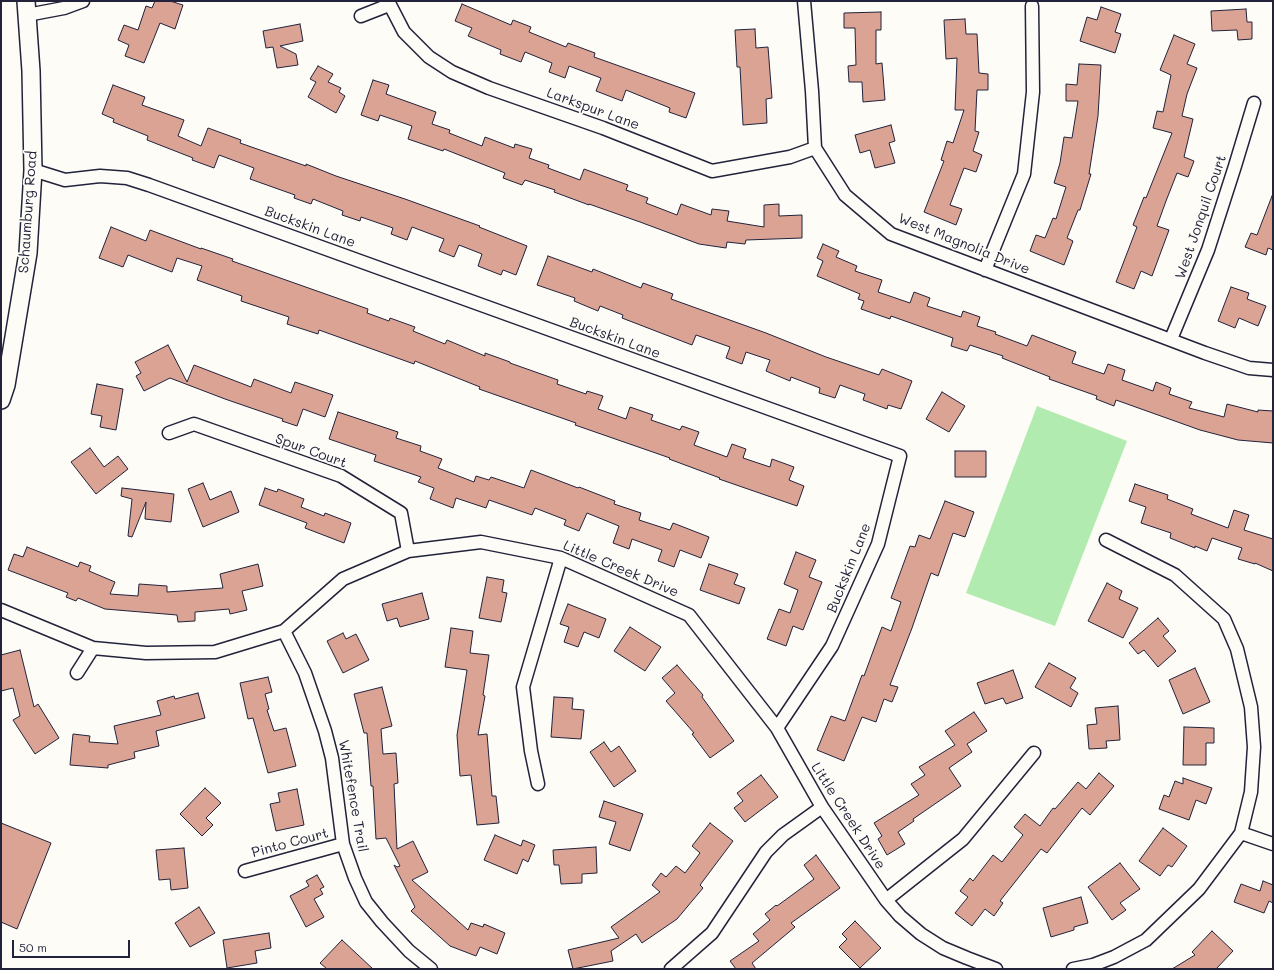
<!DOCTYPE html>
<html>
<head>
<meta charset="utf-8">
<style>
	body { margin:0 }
	#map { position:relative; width:1274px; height:970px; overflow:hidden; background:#fdfcf7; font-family:Mali,sans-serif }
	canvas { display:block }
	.frame { position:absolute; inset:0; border:2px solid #22223b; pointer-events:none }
	.scale { position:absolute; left:12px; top:940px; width:118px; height:18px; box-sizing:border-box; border:2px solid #22223b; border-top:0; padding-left:5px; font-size:12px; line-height:14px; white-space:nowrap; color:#22223b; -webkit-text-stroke:3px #fdfcf7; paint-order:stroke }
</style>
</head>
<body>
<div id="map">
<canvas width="1274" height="970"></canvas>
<div class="frame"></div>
<div class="scale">50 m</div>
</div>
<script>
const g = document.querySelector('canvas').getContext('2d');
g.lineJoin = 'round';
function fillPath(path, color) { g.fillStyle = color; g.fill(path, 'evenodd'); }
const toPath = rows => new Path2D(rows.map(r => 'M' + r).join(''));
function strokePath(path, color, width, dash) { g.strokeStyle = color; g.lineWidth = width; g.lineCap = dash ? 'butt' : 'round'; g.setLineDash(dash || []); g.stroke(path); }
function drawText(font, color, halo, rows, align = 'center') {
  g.font = font + ' Mali,sans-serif'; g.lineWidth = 3.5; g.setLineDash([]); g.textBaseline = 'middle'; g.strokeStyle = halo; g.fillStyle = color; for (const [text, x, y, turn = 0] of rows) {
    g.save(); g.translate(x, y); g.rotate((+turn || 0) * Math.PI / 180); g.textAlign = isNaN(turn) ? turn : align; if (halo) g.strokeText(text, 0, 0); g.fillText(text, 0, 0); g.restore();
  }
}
const green = toPath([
	[1037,406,1127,441,1055,626,966,593]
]);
const building = toPath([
	[155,1,170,1,183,5,175,29,160,23,144,63,125,56,129,45,118,40,124,25,138,30,146,6,152,8,155,1],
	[462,4,511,25,513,20,531,27,529,32,566,47,568,43,595,53,594,57,695,93,686,118,669,112,670,108,626,90,622,101,596,91,601,78,569,66,565,78,549,72,552,63,525,52,521,62,500,54,501,50,468,36,472,28,455,21,462,4],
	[1101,7,1121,14,1115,32,1121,34,1115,53,1080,41,1087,17,1097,20,1101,7],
	[1246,9,1247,22,1252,22,1252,39,1238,40,1237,30,1212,31,1211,11,1246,9],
	[881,12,881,30,876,30,876,64,882,63,885,100,863,102,862,82,849,82,848,66,856,65,855,28,844,28,844,13,881,12],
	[965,19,966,34,977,34,979,73,988,74,988,90,977,90,975,131,979,132,973,151,982,155,976,172,964,168,950,205,962,209,956,225,924,212,944,161,941,160,947,141,953,143,964,110,955,110,957,58,946,59,944,20,965,19],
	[300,24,303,41,280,46,296,54,298,65,277,68,273,47,266,48,263,31,300,24],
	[755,29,756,48,768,47,772,98,766,99,767,123,743,125,740,67,737,67,735,30,755,29],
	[1174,35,1195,44,1187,64,1197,68,1187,94,1182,116,1193,119,1184,157,1194,161,1188,177,1177,173,1166,201,1157,226,1169,230,1152,276,1141,271,1134,289,1116,282,1137,227,1133,225,1144,197,1146,198,1172,133,1153,128,1157,111,1163,112,1171,75,1160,70,1174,35],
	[1079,64,1101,65,1098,116,1089,174,1091,174,1080,210,1078,210,1067,238,1073,241,1064,265,1030,251,1036,235,1045,238,1053,218,1056,219,1066,187,1054,183,1060,163,1064,137,1072,138,1078,101,1066,101,1066,84,1077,85,1079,64],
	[318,66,333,74,328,82,341,88,339,92,345,96,336,113,308,97,316,82,310,79,318,66],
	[373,80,389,85,386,94,436,112,432,124,450,130,449,133,482,146,485,137,514,148,515,144,532,149,529,158,549,165,548,168,580,180,584,169,628,185,626,190,648,198,646,203,677,215,681,204,711,215,712,209,729,211,727,221,764,227,764,205,779,204,779,216,802,215,802,238,746,240,745,244,727,242,726,248,699,244,640,222,589,204,589,205,554,192,555,190,525,180,522,185,503,178,505,173,444,149,443,151,408,139,412,126,380,115,378,121,361,115,373,80],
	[113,85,145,97,142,105,184,120,178,136,201,146,208,128,241,140,240,143,306,166,306,164,336,176,405,199,480,226,479,227,527,246,516,275,503,270,501,275,478,266,482,254,459,245,454,257,439,251,444,239,412,227,407,240,391,234,393,228,361,217,360,221,342,215,343,211,313,199,311,204,294,198,295,195,250,179,254,168,219,155,214,168,192,160,193,158,147,140,148,136,113,122,114,119,102,114,113,85],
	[891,125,895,141,889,143,895,163,875,168,870,150,860,153,855,135,891,125],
	[1272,196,1273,196,1273,250,1268,248,1266,255,1245,247,1251,233,1257,235,1272,196],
	[111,227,146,241,150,230,201,249,201,248,233,259,232,261,368,309,367,313,389,321,390,318,415,327,413,331,445,344,447,340,485,356,485,353,510,362,510,363,558,380,557,384,586,394,587,391,603,396,598,409,626,419,630,407,653,415,651,420,680,430,682,426,699,432,694,445,727,457,732,444,746,449,743,458,770,467,772,459,794,467,789,480,804,486,797,506,719,479,720,478,669,459,670,458,575,425,576,423,479,389,480,387,415,361,414,364,319,330,318,334,287,324,289,317,241,301,242,296,197,280,202,266,177,258,172,272,128,255,123,267,99,258,111,227],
	[823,244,839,251,836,257,857,266,855,271,882,280,878,292,910,303,914,292,930,298,927,306,961,317,963,311,980,317,977,326,996,332,995,334,1027,346,1032,335,1076,352,1072,363,1104,374,1108,364,1125,370,1122,380,1153,391,1156,382,1171,388,1169,394,1192,402,1189,408,1224,417,1227,404,1258,412,1258,410,1273,411,1273,443,1238,440,1200,430,1116,400,1114,406,1096,399,1097,396,1049,379,1050,377,1002,358,1003,356,970,345,967,351,951,346,953,338,891,316,890,319,861,309,864,301,858,299,860,294,817,276,823,261,817,258,823,244],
	[548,256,592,272,593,269,641,288,643,283,673,294,671,299,766,333,826,357,879,375,882,369,912,381,901,409,888,405,887,409,863,400,865,394,840,385,835,398,819,393,820,388,791,377,790,381,766,371,770,360,746,352,742,364,726,358,730,347,696,335,692,345,622,318,623,315,600,306,598,311,574,301,575,298,537,285,548,256],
	[1231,287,1249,293,1247,299,1266,306,1258,326,1239,318,1235,328,1218,321,1231,287],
	[168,345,187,382,194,365,251,387,254,379,291,393,295,382,333,395,325,417,303,409,297,426,282,421,283,419,225,399,170,378,144,391,136,376,141,373,135,362,168,345],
	[97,384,123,389,116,430,100,427,102,416,91,414,97,384],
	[942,392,965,406,949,432,926,419,942,392],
	[338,412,398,432,396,438,421,446,420,451,442,459,438,468,474,482,476,476,489,480,491,477,524,488,531,470,578,488,579,487,615,501,614,504,641,513,639,520,670,530,673,523,709,537,701,558,680,550,674,567,658,561,662,550,632,539,629,549,613,543,619,526,587,513,579,531,564,525,566,520,535,508,532,515,489,500,486,508,456,498,453,508,430,499,434,488,418,482,421,477,374,461,376,455,329,439,338,412],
	[90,448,104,467,118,456,128,469,96,494,71,462,90,448],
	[955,451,986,451,986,477,955,477,955,451],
	[203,483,210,500,231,491,239,512,203,527,188,489,203,483],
	[1135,484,1168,495,1167,499,1193,509,1191,514,1228,528,1234,510,1249,515,1244,530,1273,539,1273,571,1255,563,1255,564,1238,559,1242,548,1212,538,1207,551,1195,546,1195,548,1170,538,1171,533,1141,523,1146,507,1129,501,1135,484],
	[122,488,174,494,171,522,145,519,146,502,132,537,128,536,132,499,121,496,122,488],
	[265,488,277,492,278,489,304,499,301,507,324,516,325,513,351,523,344,543,305,528,307,523,259,505,265,488],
	[945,501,974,512,965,537,953,533,938,576,931,573,912,628,890,685,898,687,892,702,884,699,876,722,862,717,844,761,817,750,831,716,845,721,862,675,864,676,882,627,891,631,901,602,891,598,910,546,915,547,919,535,930,539,945,501],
	[27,547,78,567,80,562,91,566,89,571,115,582,110,594,138,596,139,584,167,586,167,592,223,588,220,574,258,564,263,586,242,591,247,610,230,614,229,609,195,612,195,621,178,622,177,615,105,609,78,598,76,601,66,597,68,593,8,570,14,554,23,557,27,547],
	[796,552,816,560,809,577,822,582,803,630,793,626,786,646,767,639,779,609,790,613,798,590,784,584,796,552],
	[709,564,738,574,734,584,745,588,739,604,700,590,709,564],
	[487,577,504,580,502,592,507,593,501,622,479,618,487,577],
	[1107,583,1122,591,1119,599,1138,608,1123,638,1088,621,1107,583],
	[422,593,429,619,400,627,397,618,387,621,382,604,422,593],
	[568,604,606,619,599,638,584,632,578,647,564,642,569,627,560,624,568,604],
	[1158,618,1169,631,1163,636,1176,651,1158,667,1144,650,1138,654,1129,643,1158,618],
	[630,627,661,647,645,671,614,651,630,627],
	[451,628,473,631,470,653,489,655,483,695,485,696,478,735,487,734,492,796,496,796,499,823,477,825,471,775,460,776,457,735,467,670,445,667,451,628],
	[343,633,346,639,356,634,369,660,343,673,327,641,343,633],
	[20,650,34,707,38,704,59,738,35,754,13,720,20,716,13,688,1,691,1,655,20,650],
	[1049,663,1076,678,1070,688,1078,693,1071,707,1035,687,1049,663],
	[677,665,703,695,702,697,734,741,710,758,692,734,694,733,666,701,675,693,662,678,677,665],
	[1195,668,1210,702,1183,714,1169,680,1195,668],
	[1013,670,1023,698,1006,704,1003,698,985,704,977,683,1013,670],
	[268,677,272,692,265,694,269,709,267,710,274,731,286,728,296,766,268,773,253,718,248,719,240,683,268,677],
	[382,687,392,726,381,729,383,754,396,753,398,783,394,784,397,849,413,841,428,872,412,880,468,930,471,923,483,927,484,924,505,933,497,954,480,947,476,956,450,946,411,911,415,907,394,865,397,867,400,866,386,838,376,839,373,786,371,786,367,733,364,733,354,694,382,687],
	[198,693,205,718,156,731,159,746,134,752,135,758,108,765,108,768,70,765,73,734,90,736,89,742,118,744,114,726,161,715,157,701,174,696,175,699,198,693],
	[554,697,573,698,572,709,584,710,581,739,551,737,554,697],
	[1118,706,1120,740,1106,741,1107,748,1089,749,1087,725,1097,724,1095,708,1118,706],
	[974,712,987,731,967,744,972,752,949,768,961,786,913,819,914,821,898,832,905,844,887,855,878,839,882,836,874,823,919,795,911,784,925,775,919,767,955,745,945,731,974,712],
	[1184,727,1214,728,1214,743,1206,743,1206,765,1183,765,1184,727],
	[604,742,611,752,619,746,636,771,614,787,590,752,604,742],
	[1099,773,1114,786,1090,815,1082,808,1047,853,1041,849,1000,901,1003,903,994,916,985,909,972,926,955,913,968,897,960,891,970,878,973,881,993,855,1002,862,1023,835,1014,827,1025,814,1040,826,1053,808,1055,809,1078,782,1086,789,1099,773],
	[761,775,778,797,745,822,734,808,743,801,737,793,761,775],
	[1183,778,1212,788,1206,804,1196,800,1189,820,1159,809,1164,795,1169,797,1175,781,1183,784,1183,778],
	[205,788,221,803,206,818,213,825,202,836,180,814,205,788],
	[297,789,304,825,276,831,270,804,280,802,278,793,297,789],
	[604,801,643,814,630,851,609,844,616,822,599,817,604,801],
	[1,823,51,843,17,929,1,922,1,823],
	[710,823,733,841,700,885,703,888,677,919,642,943,636,934,611,951,613,961,573,969,568,950,619,938,611,927,660,892,652,885,661,873,666,877,676,866,685,873,700,853,692,846,710,823],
	[1163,828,1187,846,1172,867,1168,865,1160,876,1139,861,1163,828],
	[495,835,521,846,523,840,535,845,528,862,523,859,517,874,484,860,495,835],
	[596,847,597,873,582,874,582,883,561,884,559,865,554,865,553,850,596,847],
	[184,848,188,888,171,890,170,879,159,880,156,850,184,848],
	[816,855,840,888,791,923,795,927,752,963,756,969,736,969,730,961,759,941,753,934,770,920,765,914,776,905,777,906,814,879,804,865,816,855],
	[1120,863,1140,889,1120,903,1126,910,1112,920,1088,887,1120,863],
	[317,875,324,887,320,889,323,894,314,899,324,917,306,927,290,896,309,886,306,881,317,875],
	[1263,881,1273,885,1273,903,1269,901,1264,913,1234,902,1241,884,1260,891,1263,881],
	[1081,897,1088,923,1074,927,1074,930,1051,937,1043,908,1081,897],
	[199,907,215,933,190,947,175,923,199,907],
	[855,921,881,948,860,968,839,947,847,939,842,934,855,921],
	[1212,931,1233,951,1216,969,1172,969,1195,955,1192,952,1212,931],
	[269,933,271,948,255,951,257,963,227,968,223,940,269,933],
	[342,940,373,969,327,969,320,963,342,940]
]);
const minor = toPath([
	[388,1,404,32,429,57,452,72,489,88,603,128,712,171,790,157,815,148],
	[804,1,812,91,815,148,845,195,891,234,1205,353,1249,368,1273,370],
	[27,15,64,8,83,1],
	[361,16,389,5],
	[33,170,65,180,100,176,127,178,149,185,900,456,878,544,832,646,777,728],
	[985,270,1024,174,1033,92,1032,6],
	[1171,339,1208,250,1235,166,1254,103],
	[169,433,194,424,341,476,401,513,408,551],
	[1,610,93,648,146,653,215,652,284,631,343,579,408,551,481,542,561,558,689,615,777,728,822,807,886,900,900,916,921,934,943,948,967,958,996,969],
	[284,631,305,673,325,731,332,758,343,844,355,878,366,902,382,922,409,951,431,969],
	[77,673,93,648],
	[538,784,531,751,523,687,561,558],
	[1241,833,1273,844],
	[245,871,343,844],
	[886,900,963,839,1034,753],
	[671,969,712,933,766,852,783,835,822,807],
	[1073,969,1093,965,1114,957,1146,940,1199,889,1241,833,1251,792,1254,747,1251,707,1237,649,1224,619,1175,575,1106,540]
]);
const secondary = toPath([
	[1,400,6,385,28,253,33,170,31,71,26,1]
]);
const streetNames = [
	["Larkspur Lane",593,109,20],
	["Schaumburg Road",28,212,-86],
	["West Jonquil Court",1201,217,-71],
	["Buckskin Lane",310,227,20],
	["West Magnolia Drive",964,244,22],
	["Buckskin Lane",615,338,20],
	["Spur Court",311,451,20],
	["Buckskin Lane",849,568,-68],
	["Little Creek Drive",621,569,23],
	["Whitefence Trail",353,796,80],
	["Little Creek Drive",848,816,57],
	["Pinto Court",290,843,-15]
];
fillPath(green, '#b2ebaf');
fillPath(building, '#dba394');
strokePath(building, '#22223b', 1);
strokePath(minor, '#22223b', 15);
strokePath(secondary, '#22223b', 20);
strokePath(minor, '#fdfcf7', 12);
strokePath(secondary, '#fdfcf7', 17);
drawText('14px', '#22223b', '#fdfcf7', streetNames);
</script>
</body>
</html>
